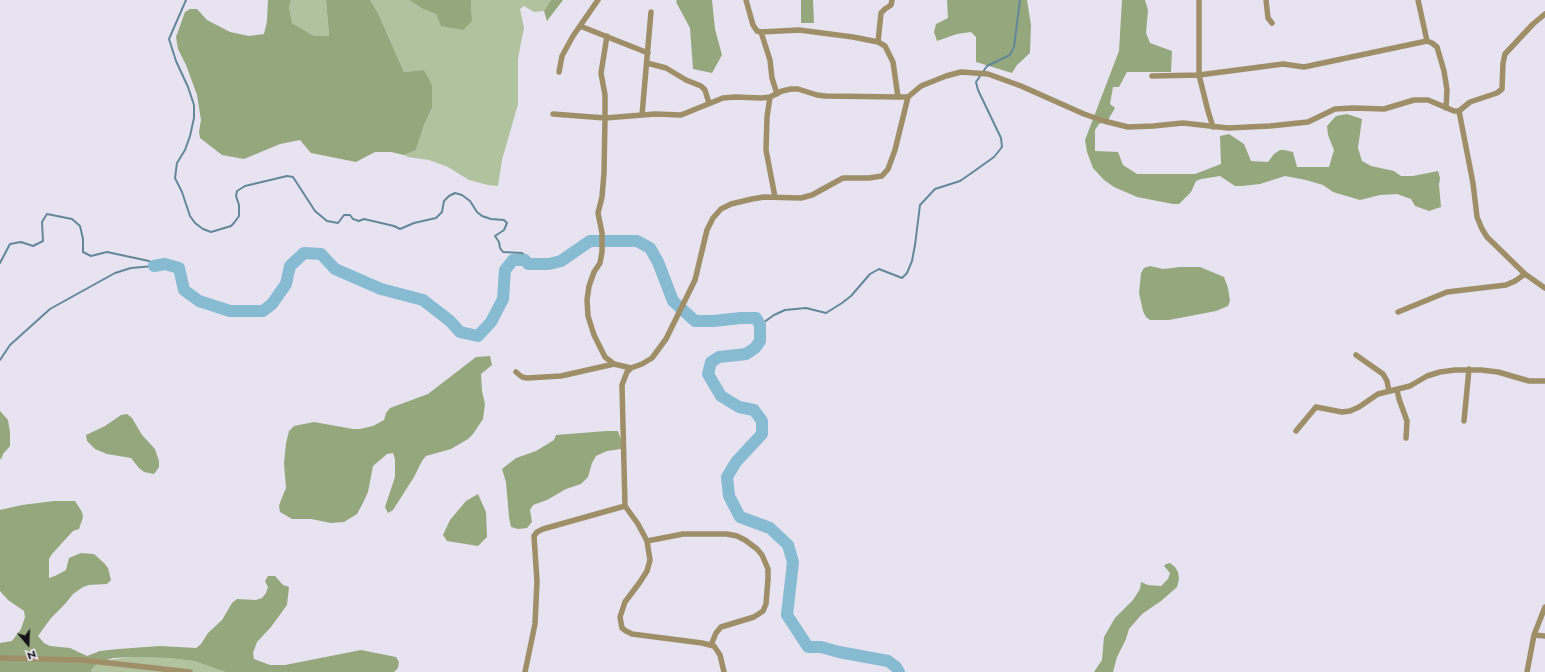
<!DOCTYPE html>
<html>
<head>
<meta charset="utf-8">
<style>
	body { margin:0 }
	#map { position:relative; width:1545px; height:672px; overflow:hidden; background:#e7e3f1; font-family:Jost,sans-serif }
	canvas { display:block }
	.north { position:absolute; left:8px; top:624px; width:40px; height:40px; -webkit-text-stroke:3px #f4f0ff; paint-order:stroke; rotate:161deg; font-size:11px; font-weight:700; line-height:16px; text-align:center; color:#131116 }
	.north::after { content:''; display:block; margin:auto; width:14px; height:18px; background:#131116; clip-path:polygon(50% 0,100% 100%,50% 72%,0 100%) }
</style>
</head>
<body>
<div id="map">
<canvas width="1545" height="672"></canvas>
<div class="north">N</div>
</div>
<script>
const g = document.querySelector('canvas').getContext('2d');
g.lineJoin = 'round';
function fillPath(path, color) { g.fillStyle = color; g.fill(path, 'evenodd'); }
const toPath = rows => new Path2D(rows.map(r => 'M' + r).join(''));
function strokePath(path, color, width, dash) { g.strokeStyle = color; g.lineWidth = width; g.lineCap = dash ? 'butt' : 'round'; g.setLineDash(dash || []); g.stroke(path); }
const green = toPath([
	[291,0,326,0,329,36,314,36,292,23,289,7],
	[370,0,409,0,423,9,436,14,472,21,471,0,551,0,544,11,534,12,524,6,520,9,524,28,518,58,518,104,502,160,498,186,488,185,469,180,448,167,429,160,408,157,404,155,416,150,424,125,432,108,424,70,404,72,378,13],
	[132,657,168,658,194,661,225,672,92,672,91,670,95,666,107,660]
]);
const forest = toPath([
	[268,0,291,0,289,7,292,23,314,36,329,36,326,0,370,0,378,13,404,72,424,70,432,85,432,108,424,125,416,150,404,155,391,152,375,152,356,162,311,153,300,140,280,144,244,159,222,155,200,138,199,132,201,120,197,95,186,65,178,49,176,37,185,12,190,9,197,9,207,20,230,32,249,36,264,34,267,21],
	[409,0,471,0,472,21,463,30,441,26,436,14,423,9],
	[551,0,563,0,547,21,544,11],
	[677,0,712,0,715,29,722,55,712,73,693,69,690,28,676,2],
	[801,0,813,0,814,23,801,23],
	[947,0,1027,0,1031,25,1030,53,1017,65,1012,73,976,62,976,37,971,32,957,34,937,41,934,32,936,24,948,18],
	[1122,0,1145,0,1148,10,1146,33,1150,43,1172,51,1171,72,1127,72,1119,87,1113,87,1110,104,1115,108,1108,120,1099,124,1095,130,1095,151,1118,152,1123,165,1137,174,1195,174,1221,164,1220,136,1229,134,1244,144,1251,161,1268,162,1274,154,1280,150,1284,150,1293,152,1297,167,1329,167,1334,150,1328,135,1327,126,1336,116,1347,114,1362,119,1358,148,1362,161,1371,166,1394,171,1401,176,1413,176,1438,171,1440,178,1439,185,1441,207,1429,211,1415,206,1411,199,1397,194,1380,195,1360,200,1333,192,1323,185,1306,180,1285,176,1260,184,1242,186,1235,186,1220,176,1201,179,1196,181,1191,192,1179,204,1173,204,1137,197,1114,187,1104,180,1093,168,1087,152,1085,140,1119,51],
	[1150,266,1163,269,1180,267,1200,267,1224,277,1228,288,1230,301,1228,306,1216,311,1169,320,1150,320,1146,317,1143,311,1139,293,1141,273,1144,268],
	[490,356,492,365,481,374,482,391,485,404,483,419,473,434,468,439,451,449,426,456,422,461,414,477,393,510,388,513,385,507,395,477,395,459,393,453,387,454,373,466,368,492,363,503,357,514,344,522,331,523,311,519,292,519,280,512,279,506,281,500,286,488,284,463,286,443,289,431,294,426,314,422,353,429,360,429,373,426,384,420,386,413,390,408,428,394,476,357],
	[0,411,8,420,10,432,10,446,3,454,1,460,0,457],
	[127,414,132,418,142,435,155,449,159,461,159,467,154,474,144,472,139,468,131,458,107,454,95,449,87,441,86,435,105,426,121,415],
	[606,431,618,431,622,443,621,449,607,451,596,456,592,463,588,477,581,484,566,489,547,500,533,505,530,510,532,522,527,528,518,529,511,527,509,517,506,482,502,469,516,458,536,451,554,440,556,435],
	[478,494,486,512,487,537,478,546,447,541,443,535,450,520,466,501],
	[54,501,75,501,82,512,83,517,79,529,73,531,52,554,49,559,49,578,55,576,66,570,69,558,81,553,94,554,104,563,108,568,111,580,107,584,89,585,83,587,73,594,65,604,51,618,38,636,44,643,50,646,70,648,87,656,100,651,118,649,160,646,196,648,201,644,208,633,222,620,232,603,237,599,256,600,262,598,266,593,268,587,265,581,268,576,275,576,283,585,289,587,287,605,271,627,257,642,253,653,254,659,270,665,285,665,361,650,396,657,399,662,398,668,394,672,225,672,194,661,168,658,132,657,113,658,101,662,95,666,91,670,92,672,0,672,0,643,12,641,21,629,25,617,24,611,8,600,0,591,0,510,22,505],
	[1170,563,1175,567,1178,572,1179,579,1177,587,1161,601,1142,614,1129,629,1126,639,1117,657,1113,672,1094,672,1102,660,1104,637,1115,618,1133,600,1140,589,1141,582,1148,585,1161,586,1168,579,1170,573,1164,566,1166,564]
]);
const stream = toPath([
	[186,0,169,39,176,61,188,87,194,105,194,118,190,136,185,150,177,163,175,178,182,192,190,216,195,223,203,229,211,232,231,226,234,223,239,216,239,205,236,196,237,191,245,186,287,176,293,177,315,211,327,221,338,223,344,215,350,215,353,219,359,221,364,219,394,226,400,229,414,223,436,218,442,212,444,201,449,196,455,193,462,195,470,201,477,212,482,216,491,219,504,220,507,223,504,230,495,236,499,242,500,248,503,252,522,253,526,257,528,264],
	[0,263,10,244,21,242,33,246,43,241,42,222,47,214,72,219,80,226,83,239,83,252,91,256,107,252,149,261,154,266],
	[760,325,774,315,785,310,806,308,826,313,842,303,851,296,870,274,879,269,902,278,907,273,912,261,915,245,920,205,935,189,960,181,973,172,994,157,1002,147,1001,138,978,90,976,82,987,66,1010,55,1014,47,1020,0],
	[0,360,10,345,50,309,115,273,131,268,154,266]
]);
const river = toPath([
	[154,266,165,264,179,268,184,290,199,301,230,311,263,311,272,304,286,284,290,266,304,253,321,254,335,269,381,289,423,300,450,321,460,332,478,336,491,322,503,299,505,270,513,260,525,260,528,264,549,264,561,261,590,241,637,241,650,248,658,262,673,301,695,321,713,321,741,318,756,318,760,325,760,341,755,348,746,354,719,357,711,362,708,374,721,396,739,407,754,410,762,421,762,434,736,462,727,477,729,496,740,517,770,528,788,545,793,562,787,615,808,647,821,647,839,652,888,661,896,667,899,672]
]);
const minor = toPath([
	[746,0,753,25,757,31,761,32,770,60,772,78,777,94],
	[892,0,891,5,885,9,881,13,878,42,885,46,893,62,898,97,908,97],
	[1199,0,1199,75,1208,111,1213,127],
	[1266,0,1268,18,1272,23],
	[1418,0,1427,41,1432,43,1437,47,1444,71,1447,90,1446,108],
	[580,26,648,53],
	[761,32,799,30,853,37,878,42],
	[647,63,666,68,686,80,701,86,705,90,709,103],
	[559,72,562,56,573,36,598,0],
	[1152,76,1199,75,1283,64,1304,67,1427,41],
	[770,97,782,91,791,89,798,89,817,95,825,96,898,97],
	[1459,111,1473,183,1477,217,1482,229,1487,237,1525,274,1545,288],
	[553,114,605,118,605,95,601,73,607,36],
	[642,115,651,12],
	[1398,312,1447,292,1506,285,1515,281,1525,274],
	[1356,355,1383,374,1387,381,1389,391],
	[631,368,614,364,605,357,594,335,588,316,587,300,589,286,594,272,600,263,602,252,602,233,598,213,602,197,604,173,605,118,655,114,681,115,723,98,735,97,761,98,770,97,767,117,766,150,775,197],
	[516,372,522,377,527,378,561,376,614,364],
	[1397,390,1399,399,1407,421,1406,438],
	[1464,421,1469,369],
	[1296,431,1316,407,1342,412,1350,411,1359,407,1378,394,1410,386,1427,376,1440,372,1455,370,1481,370,1498,372,1529,381,1545,381],
	[647,541,683,534,727,534,737,536,745,540,757,549,762,555,768,569,768,579,766,604,763,611,754,617,721,627,716,633,711,645],
	[1534,635,1545,636],
	[0,658,82,660,190,672],
	[525,672,535,624,537,581,534,536,537,532,543,529,625,506],
	[724,672,720,655,714,646,702,643,632,634,626,631,622,628,620,617,625,602,640,582,647,571,650,560,647,541,638,524,625,506,622,385,627,372,631,368,642,364,652,358,666,339,695,280,707,230,713,218,721,209,731,204,752,199,764,197,801,198,812,195,843,178,869,178,882,176,888,169,895,150,908,97,921,86,946,76,961,72,988,74,1021,86,1084,114,1104,121,1128,127,1153,126,1183,123,1228,128,1270,126,1308,122,1335,109,1353,108,1384,109,1414,100,1428,100,1454,111,1459,111,1470,102,1497,93,1502,89,1503,63,1505,54,1533,24,1545,14],
	[1527,672,1534,635,1545,607]
]);
fillPath(green, '#b1c29e');
fillPath(forest, '#95a87d');
strokePath(stream, '#648899', 2);
strokePath(river, '#86bbd1', 12);
strokePath(minor, '#9f8f69', 5.5);
</script>
</body>
</html>
